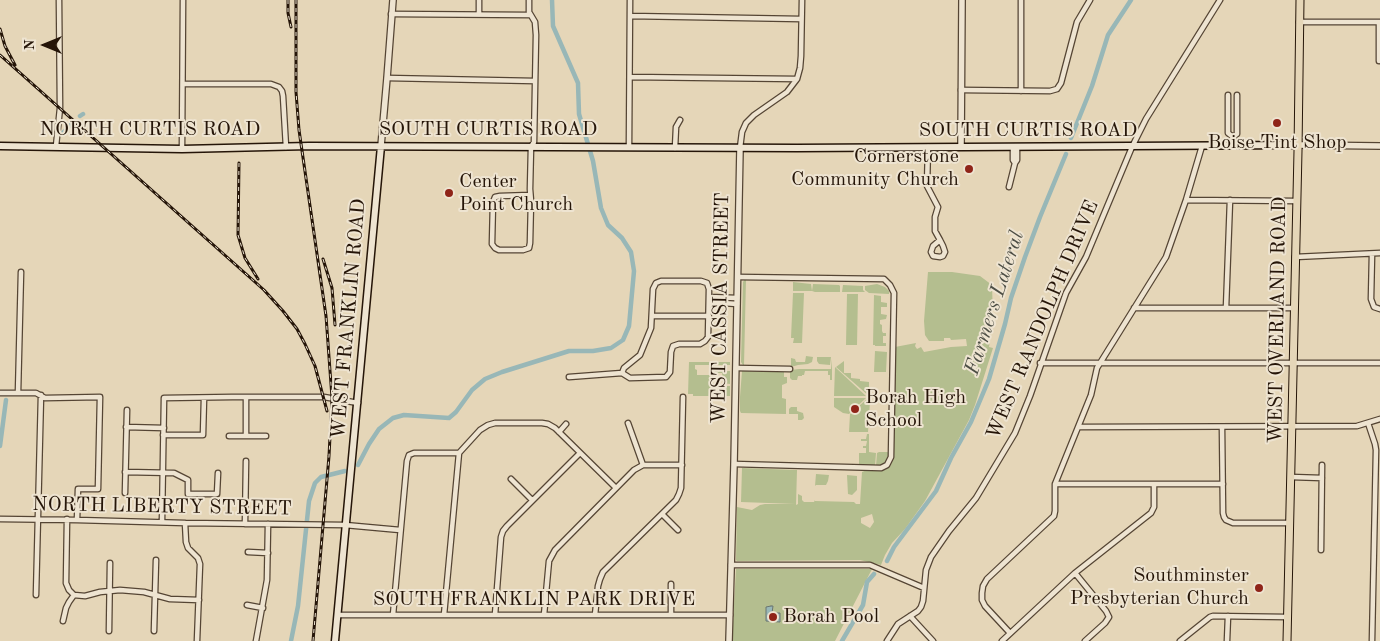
<!DOCTYPE html>
<html>
<head>
<meta charset="utf-8">
<style>
	body { margin:0 }
	#map { position:relative; width:1380px; height:641px; overflow:hidden; background:#e5d6b8; font-family:"Old Standard TT",serif }
	canvas { display:block }
	.north { position:absolute; left:20px; top:20px; width:50px; height:50px; -webkit-text-stroke:4px #eee4d1; paint-order:stroke; rotate:270deg; font-size:14px; font-weight:700; line-height:20px; text-align:center; color:#251508 }
	.north::after { content:''; display:block; margin:auto; width:18px; height:22px; background:#251508; clip-path:polygon(50% 0,100% 100%,50% 72%,0 100%) }
</style>
</head>
<body>
<div id="map">
<canvas width="1380" height="641"></canvas>
<div class="north">N</div>
</div>
<script>
const g = document.querySelector('canvas').getContext('2d');
g.lineJoin = 'round';
function fillPath(path, color) { g.fillStyle = color; g.fill(path, 'evenodd'); }
const toPath = rows => new Path2D(rows.map(r => 'M' + r).join(''));
function strokePath(path, color, width, dash) { g.strokeStyle = color; g.lineWidth = width; g.lineCap = dash ? 'butt' : 'round'; g.setLineDash(dash || []); g.stroke(path); }
function drawText(font, color, halo, rows, align = 'center') {
  g.font = font + ' "Old Standard TT",serif'; g.lineWidth = 4; g.setLineDash([]); g.textBaseline = 'middle'; g.strokeStyle = halo; g.fillStyle = color; for (const [text, x, y, turn = 0] of rows) {
    g.save(); g.translate(x, y); g.rotate((+turn || 0) * Math.PI / 180); g.textAlign = isNaN(turn) ? turn : align; if (halo) g.strokeText(text, 0, 0); g.fillText(text, 0, 0); g.restore();
  }
}
const green = toPath([
	[928,272,952,272,980,276,992,285,993,317,989,347,993,348,975,405,969,420,925,501,905,529,892,543,885,555,881,565,860,560,737,561,736,560,737,507,752,510,760,505,765,504,795,504,741,502,742,468,797,470,796,505,798,504,798,494,802,496,802,500,804,502,814,502,815,500,815,501,854,502,856,504,860,504,862,472,866,470,885,470,890,466,893,459,895,347,916,343,915,346,917,349,921,347,924,352,951,347,967,346,966,339,951,340,950,338,944,338,944,341,929,341,925,335,924,321],
	[872,514,874,522,870,528,861,523,861,518],
	[745,279,746,279,744,365,743,365,741,362,743,282],
	[793,282,811,284,812,291,793,291],
	[813,284,839,285,840,286,840,292,815,292,812,291],
	[877,284,885,287,889,291,889,294,869,293,865,290,865,286],
	[843,285,863,286,863,290,865,292,842,292],
	[793,293,804,293,802,343,793,343,794,338,791,338],
	[847,294,858,294,857,345,846,345],
	[874,295,881,296,881,302,887,303,887,307,881,307,881,314,887,315,886,319,880,320,880,324,882,325,882,331,883,333,886,333,886,336,883,336,883,343,886,343,886,346,875,346,875,345,873,345],
	[875,351,887,352,886,372,874,372],
	[806,356,813,357,812,362,808,364,798,365,791,367,791,358,795,359,796,362,805,362],
	[817,357,831,357,830,365,819,364,817,361],
	[832,359,832,380,830,380,830,375,828,375,828,371,805,371,804,375,802,375,802,376,798,376,797,380,792,380,790,378,790,372,791,372,791,370,799,369,831,369],
	[844,361,844,373,851,373,851,378,860,379,860,381,869,382,869,396,836,367],
	[689,362,730,362,730,365,695,365,695,369,697,370,697,375,710,375,711,371,717,371,719,372,719,371,730,371,730,384,723,383,722,373,713,373,712,389,724,391,724,386,730,386,730,396,693,396,693,394,688,394],
	[835,367,866,396,834,396],
	[742,371,784,372,784,377,787,377,787,383,782,385,782,398,786,399,786,414,741,413,740,411,740,397],
	[834,398,866,398,849,414,843,413,834,407],
	[868,398,870,398,870,401,868,432,849,432,850,414],
	[791,407,797,407,797,411,803,413,804,418,802,420,798,420,798,414,789,414,789,409],
	[867,434,869,434,869,452,876,453,875,466,861,465,859,464,859,453,866,453,866,448,863,448,863,446,866,446,867,441,861,441,861,439,866,439],
	[879,452,889,452,889,459,886,464,882,466,876,466,877,453],
	[816,474,829,475,828,481,826,485,816,485,815,486],
	[847,475,857,476,857,490,852,495,848,494],
	[736,569,872,569,835,641,732,641]
]);
const water = toPath([
	[771,606,773,606,772,613,780,613,780,622,766,621,766,607,771,606]
]);
const canal = toPath([
	[80,116,83,114],
	[62,134,72,123],
	[1071,138,1092,86,1108,35,1131,0],
	[0,446,6,400],
	[358,465,369,444,379,429,393,418,404,415,449,418,456,412,472,390,485,379,502,372,569,351,593,351,611,348,623,340,629,326,634,271,631,252,622,238,608,225,601,208,593,161,579,114,578,83,553,26,552,0],
	[887,561,894,547,936,491,951,458,971,422,989,379,1005,324,1011,298,1025,257,1040,217,1066,154],
	[291,641,298,606,309,501,315,483,321,477,345,471],
	[842,641,863,605,867,582,874,574]
]);
const minor = toPath([
	[479,0,479,14],
	[529,0,529,12,535,22,536,35,534,142,531,147,530,189,531,201,530,243,529,248,523,250,499,250,495,248,492,244,493,202,495,197,500,196,530,195],
	[391,14,530,15],
	[630,16,801,19],
	[1299,22,1380,22],
	[1379,61,1379,22],
	[630,77,797,79],
	[387,78,535,81],
	[183,84,271,84,279,87,282,91,283,96,286,147],
	[961,90,1050,91,1057,89,1061,83,1077,22,1090,0],
	[1021,91,1021,0],
	[1228,95,1228,133,1233,137,1237,134,1237,95],
	[56,146,60,108,59,0],
	[629,147,630,0],
	[928,147,927,186,938,207,935,217,935,231,940,240,943,246,945,252,943,256,940,257,933,256,931,252,933,246,940,240],
	[1013,147,1013,160,1015,163,1017,160,1017,147],
	[675,148,676,127,680,120],
	[740,148,742,132,746,123,754,115,787,92,797,79,800,68,801,56,802,0],
	[182,149,183,0],
	[1009,187,1015,163],
	[1186,200,1297,201],
	[1372,254,1371,299,1374,307,1380,309],
	[1295,257,1380,253],
	[709,297,737,298],
	[709,302,737,304],
	[1134,308,1295,308],
	[1226,308,1230,200],
	[653,316,709,316],
	[1040,363,1380,363],
	[736,368,790,369],
	[569,377,622,373,630,378,666,377,670,372,671,352,673,346,679,344,700,344,705,341,708,337,709,289,707,283,701,281,661,281,656,283,653,289,651,328,640,355,624,368,622,373],
	[0,393,36,393,45,398,100,397,98,489,78,489,77,520],
	[18,393,21,272],
	[628,423,643,465],
	[1368,423,1375,444,1376,450,1372,641],
	[126,427,164,428],
	[1079,427,1357,426,1380,419],
	[1222,427,1223,513,1224,517,1226,520,1233,523,1290,523],
	[559,432,566,424],
	[163,435,203,435,204,398],
	[229,436,266,436],
	[246,436,246,397],
	[734,464,881,468,887,465,891,457,894,293,890,285,884,279,738,277],
	[125,472,174,473,188,480,188,494,217,494,218,473],
	[1291,477,1322,478],
	[511,479,532,500],
	[1055,484,1223,484],
	[125,493,127,410],
	[662,514,678,530],
	[0,519,77,520,185,523,345,525,400,530],
	[67,519,66,583,69,590,74,595,85,596,100,592,120,590,144,592,170,599,199,600],
	[162,522,164,398,232,397,324,397,358,403],
	[185,523,186,542,188,548,198,558,200,564,197,641],
	[245,524,246,461],
	[1321,550,1322,465],
	[248,552,268,553],
	[731,565,870,565,924,588],
	[1075,573,1106,611,1109,617,1105,623,1085,641],
	[671,584,671,615],
	[36,595,41,395],
	[247,605,263,608],
	[338,615,730,615],
	[393,615,407,461,409,455,414,453,459,453,480,430,488,425,495,423,542,423,548,424,555,428,616,488],
	[444,615,459,453],
	[495,615,501,537,503,531,507,526,580,453],
	[544,615,549,561,555,550,634,470,643,465,682,465],
	[595,615,598,586,600,579,603,572,676,500,679,494,681,488,683,397],
	[910,616,933,641],
	[63,621,66,608,69,602,74,595],
	[109,631,110,563],
	[154,631,156,560],
	[1010,633,985,606,982,600,982,593,983,586,987,579,1054,516,1055,511,1055,484,1091,395,1097,368,1166,257,1186,200,1202,146],
	[256,641,267,580,268,524],
	[887,641,898,624,918,611,921,607,923,601,926,570,931,557,949,531,976,498,1015,433,1030,396,1066,293,1086,257,1132,147,1146,119,1220,0],
	[1002,641,1075,573,1151,513,1154,507,1154,485],
	[1180,641,1210,617,1213,616,1287,617],
	[1227,641,1228,616]
]);
const tertiary = toPath([
	[1298,145,1380,146],
	[381,146,387,78,393,0],
	[961,147,962,0],
	[729,641,734,464,740,148]
]);
const secondary = toPath([
	[0,146,182,149,309,146,797,148,1298,145],
	[335,641,381,146]
]);
const primary = toPath([
	[1287,641,1298,151,1300,0]
]);
const rail = toPath([
	[288,0,288,13,291,27],
	[296,0,296,92,299,130,326,316,332,398,329,456,313,641],
	[0,29,5,46,15,65],
	[0,55,264,290,283,311,297,329,305,344,315,366,327,411],
	[239,163,238,235,245,258,258,279],
	[323,259,332,288,335,325]
]);
const markers = [
	[1277,123,5,"#8f2418"],
	[969,169,5,"#8f2418"],
	[449,193,5,"#8f2418"],
	[855,409,5,"#8f2418"],
	[1259,588,5,"#8f2418"],
	[773,617,5,"#8f2418"]
];
const streetNames = [
	["NORTH CURTIS ROAD",150,130],
	["SOUTH CURTIS ROAD",488,130],
	["SOUTH CURTIS ROAD",1028,131],
	["WEST CASSIA STREET",721,308,-89],
	["WEST FRANKLIN ROAD",349,319,-85],
	["WEST RANDOLPH DRIVE",1043,320,-67],
	["WEST OVERLAND ROAD",1278,320,-89],
	["NORTH LIBERTY STREET",162,507,1],
	["SOUTH FRANKLIN PARK DRIVE",534,600]
];
const poiNames = [
	["Boise Tint Shop",1277,143,"center"],
	["Cornerstone",959,157,"right"],
	["Community Church",959,180,"right"],
	["Center",459,182],
	["Point Church",459,205],
	["Borah High",865,398],
	["School",865,421],
	["Southminster",1249,576,"right"],
	["Presbyterian Church",1249,599,"right"],
	["Borah Pool",783,617]
];
const waterNames = [
	["Farmers Lateral",995,303,-72]
];
fillPath(green, '#b4be8f');
fillPath(water, '#98b7b7');
strokePath(water, '#6a7671', 1);
strokePath(canal, '#98b7b7', 4.5);
strokePath(minor, '#554534', 7);
strokePath(tertiary, '#554534', 8);
strokePath(secondary, '#251508', 9);
strokePath(primary, '#251508', 9);
strokePath(minor, '#eee4d1', 4.5);
strokePath(tertiary, '#eee4d1', 5.5);
strokePath(secondary, '#eee4d1', 6);
strokePath(primary, '#e5d6b8', 7);
strokePath(rail, '#251508', 3);
strokePath(rail, '#eee4d1', 1, [4]);
for (const [x, y, r, color] of markers) { const dot = new Path2D(); dot.arc(x, y, r, 0, 2 * Math.PI); g.fillStyle = color; g.fill(dot); strokePath(dot, '#eee4d1', 2); }
drawText('20px', '#251508', '#eee4d1', streetNames);
drawText('20px', '#251508', '#eee4d1', poiNames, 'left');
drawText('italic 21px', '#4d4e45', '#eee4d1', waterNames);
</script>
</body>
</html>
